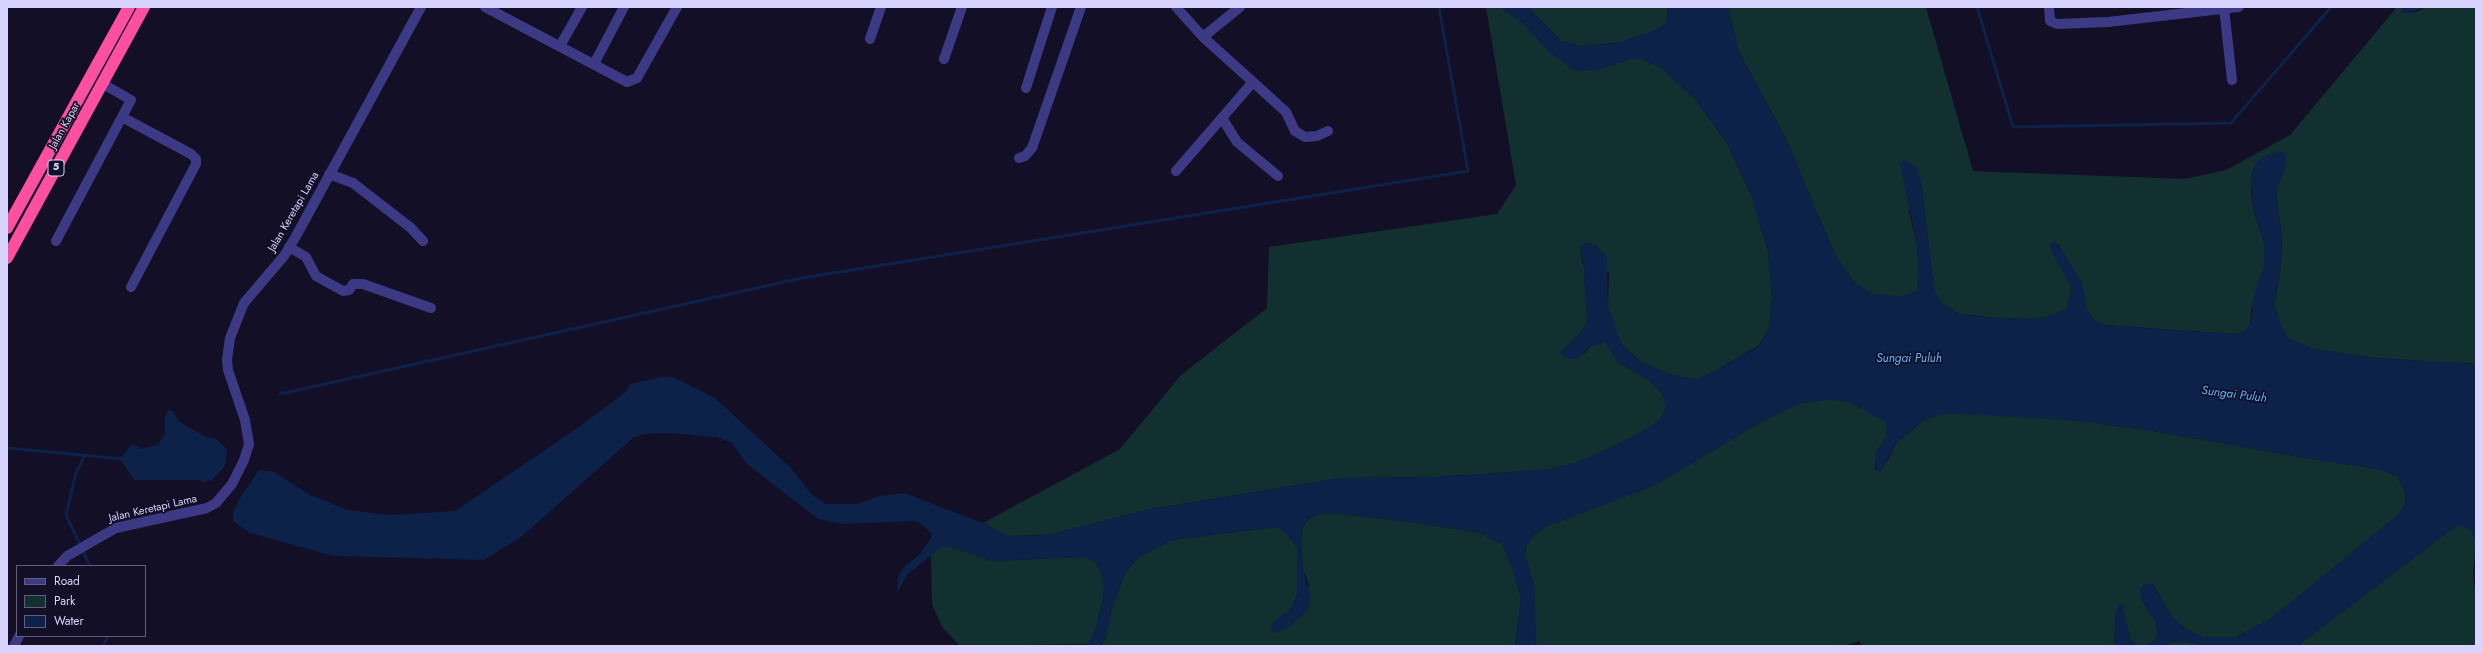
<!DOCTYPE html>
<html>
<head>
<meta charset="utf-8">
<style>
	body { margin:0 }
	#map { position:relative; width:2483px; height:653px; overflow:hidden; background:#130f26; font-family:Jost,sans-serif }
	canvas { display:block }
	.frame { position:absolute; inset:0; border:8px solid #d9d4ff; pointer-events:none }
	.legend { position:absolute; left:16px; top:565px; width:130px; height:72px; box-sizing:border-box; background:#130f26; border:1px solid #625e7d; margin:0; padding:5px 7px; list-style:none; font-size:12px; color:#d9d4ff }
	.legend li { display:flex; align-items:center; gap:8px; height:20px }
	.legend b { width:20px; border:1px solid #625e7d }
</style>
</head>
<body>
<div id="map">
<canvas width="2483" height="653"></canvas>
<div class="frame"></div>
<ul class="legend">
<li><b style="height:5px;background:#3d3a85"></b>Road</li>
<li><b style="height:11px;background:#12302f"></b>Park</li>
<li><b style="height:11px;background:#0c2248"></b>Water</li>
</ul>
</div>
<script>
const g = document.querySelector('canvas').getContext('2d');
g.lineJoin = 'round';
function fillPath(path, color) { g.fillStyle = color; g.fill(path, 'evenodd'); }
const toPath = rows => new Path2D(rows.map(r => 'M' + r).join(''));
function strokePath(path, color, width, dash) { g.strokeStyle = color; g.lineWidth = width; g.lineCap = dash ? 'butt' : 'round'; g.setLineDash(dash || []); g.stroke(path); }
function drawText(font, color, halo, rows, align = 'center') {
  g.font = font + ' Jost,sans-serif'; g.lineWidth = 3.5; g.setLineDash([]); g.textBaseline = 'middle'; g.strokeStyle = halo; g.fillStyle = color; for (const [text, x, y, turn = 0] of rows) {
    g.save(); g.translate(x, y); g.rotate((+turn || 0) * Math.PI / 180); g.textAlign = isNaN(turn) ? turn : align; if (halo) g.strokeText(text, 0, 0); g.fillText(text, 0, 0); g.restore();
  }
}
const green = toPath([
	[1486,7,1500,7,1523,23,1550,52,1597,70,1630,59,1642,59,1662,68,1696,100,1728,145,1752,197,1768,251,1772,297,1769,329,1759,345,1715,371,1696,380,1669,374,1641,362,1622,345,1614,326,1608,307,1609,273,1580,253,1584,267,1587,323,1579,335,1560,353,1584,354,1591,346,1605,342,1619,363,1646,378,1662,393,1667,406,1659,421,1633,437,1576,463,1544,470,1436,477,1341,478,1151,509,1048,535,1007,536,983,523,1120,449,1181,375,1267,308,1269,247,1497,214,1516,185],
	[1528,7,1668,7,1668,8,1666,23,1656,30,1617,43,1582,46,1561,41],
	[1728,7,1926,7,1973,171,2184,179,2226,170,2290,135,2397,7,2402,7,2402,13,2416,12,2426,7,2476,7,2476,364,2375,358,2313,349,2289,339,2282,328,2274,305,2280,274,2282,237,2276,191,2286,166,2286,154,2253,168,2251,191,2253,209,2264,242,2264,266,2251,310,2250,326,2243,332,2232,334,2103,325,2095,321,2087,310,2068,260,2058,244,2050,245,2072,288,2067,309,2040,319,1997,318,1959,314,1943,304,1934,291,1921,180,1909,212,1917,244,1919,276,1917,291,1902,297,1872,294,1854,282,1835,255,1786,139,1738,50],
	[1830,399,1849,402,1886,421,1886,437,1877,451,1875,470,1888,460,1896,443,1924,420,1944,413,2001,415,2072,420,2153,431,2306,458,2378,469,2397,476,2404,489,2406,502,2399,514,2310,587,2270,619,2236,637,2203,637,2185,628,2173,619,2153,584,2141,599,2156,622,2158,634,2154,641,2145,646,2138,646,2131,641,2123,610,2124,606,2116,611,2114,646,1862,646,1859,641,1844,646,1536,646,1534,586,1525,555,1527,544,1534,535,1547,526,1655,485,1759,423,1797,404],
	[1334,513,1419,523,1480,533,1502,544,1513,569,1521,598,1515,646,1101,646,1106,637,1111,611,1125,573,1139,557,1171,540,1277,527,1286,533,1297,547,1297,594,1292,608,1280,617,1278,632,1309,585,1303,569,1301,540,1303,527,1308,519,1319,514],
	[2456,526,2464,526,2471,530,2476,542,2473,575,2476,597,2476,646,2297,646],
	[941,547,952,547,992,561,1083,557,1094,561,1100,569,1104,586,1103,598,1096,628,1089,644,960,646,942,627,932,604,931,555],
	[2177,641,2196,643,2201,646,2159,646]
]);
const water = toPath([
	[1500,7,1528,7,1561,41,1582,46,1617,43,1656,30,1666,23,1668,7,1728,7,1738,50,1786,139,1835,255,1854,282,1872,294,1902,297,1917,291,1919,276,1917,244,1900,164,1904,160,1917,168,1921,180,1934,291,1943,304,1959,314,1997,318,2040,319,2067,309,2072,288,2055,258,2050,245,2054,241,2062,250,2082,283,2087,310,2095,321,2103,325,2232,334,2243,332,2250,326,2255,291,2264,266,2264,242,2253,209,2251,175,2257,162,2270,154,2281,151,2286,154,2286,166,2276,191,2282,237,2280,274,2274,305,2282,328,2289,339,2313,349,2375,358,2476,364,2476,542,2471,530,2464,526,2456,526,2297,646,2201,646,2196,643,2177,641,2159,646,2145,646,2154,641,2158,629,2156,622,2141,599,2140,589,2144,584,2153,584,2173,619,2185,628,2203,637,2236,637,2270,619,2399,514,2406,502,2404,489,2397,476,2378,469,2306,458,2153,431,2072,420,1945,413,1924,420,1910,431,1896,443,1881,471,1877,471,1875,461,1877,451,1886,437,1886,422,1849,402,1830,399,1797,404,1759,423,1655,485,1547,526,1534,535,1527,544,1525,555,1534,586,1536,646,1515,646,1521,598,1513,569,1502,544,1480,533,1419,523,1334,513,1319,514,1308,519,1303,527,1301,541,1303,569,1311,601,1307,611,1288,628,1274,633,1271,632,1272,623,1292,608,1297,595,1297,547,1286,533,1277,527,1171,540,1139,557,1125,573,1111,611,1106,637,1101,645,1087,646,1096,628,1103,598,1104,586,1100,569,1094,561,1083,557,992,561,952,547,941,547,907,575,897,593,898,576,905,566,919,555,930,540,932,534,920,523,915,521,842,524,818,519,747,464,732,443,716,437,670,433,645,434,633,438,521,537,484,560,333,556,250,533,233,521,233,512,240,498,259,470,274,472,310,495,348,510,389,515,455,511,576,429,627,391,630,384,662,377,673,377,715,398,791,468,812,495,826,504,857,504,880,496,904,493,983,523,1007,536,1048,535,1151,509,1341,478,1436,477,1544,470,1576,463,1633,437,1659,421,1666,406,1662,393,1646,378,1619,363,1605,342,1591,346,1576,360,1564,357,1560,352,1579,335,1587,323,1584,267,1580,246,1588,242,1596,245,1607,257,1608,307,1622,345,1641,362,1669,374,1695,380,1715,371,1759,346,1769,329,1772,297,1768,251,1752,197,1728,145,1696,100,1662,68,1642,59,1630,59,1597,70,1574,71,1550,52,1523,23],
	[2402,7,2426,7,2408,13,2402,13],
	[168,410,172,411,180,422,206,437,216,439,227,449,225,466,212,480,205,482,196,480,134,480,120,459,132,444,142,449,158,445,165,433,165,418],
	[2119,602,2124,606,2123,610,2131,641,2138,646,2114,646,2116,611]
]);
const stream = toPath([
	[1977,7,2013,127,2231,123,2331,7],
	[280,394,802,278,1468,171,1439,7],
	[7,448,123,459],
	[84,457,76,473,66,515,90,566],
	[103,646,108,636]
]);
const minor = toPath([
	[485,7,627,82,637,78,677,7],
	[1176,7,1203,37,1253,82,1176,171],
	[2049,7,2050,21,2057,24,2108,22,2239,7],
	[2224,8,2232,80],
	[1203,37,1240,7],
	[870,39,881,7],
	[560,46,582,7],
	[944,59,962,7],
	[594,64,624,7],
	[1253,82,1286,112,1295,131,1305,137,1317,136,1328,131],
	[1026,88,1052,7],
	[122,117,191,154,196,159,196,164,131,287],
	[1222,118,1237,142,1278,176],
	[1019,158,1025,156,1032,148,1081,7],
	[329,174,353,183,411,228,423,241],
	[56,241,131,100,103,84],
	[289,247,306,257,316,276,343,291,349,290,353,284,363,284,431,308],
	[58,566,67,556,116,528,207,508,216,503,232,484,244,460,249,444,245,420,228,370,227,360,230,338,244,303,284,256,295,238,421,7],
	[14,646,19,636]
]);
const highway = toPath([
	[7,228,129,7],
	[7,258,144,7]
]);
const shields = [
	[56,168,16]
];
const shieldNames = [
	["5",56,168]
];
const streetNames = [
	["Jalan Kapar",65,126,-61],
	["Jalan Keretapi Lama",294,212,-60],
	["Jalan Keretapi Lama",153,509,-13]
];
const waterNames = [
	["Sungai Puluh",1909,359],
	["Sungai Puluh",2234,395,7]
];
fillPath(green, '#12302f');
fillPath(water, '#0c2248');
strokePath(stream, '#0c2248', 3);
strokePath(minor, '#3d3a85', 10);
strokePath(highway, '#ff4fa3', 12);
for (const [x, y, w] of shields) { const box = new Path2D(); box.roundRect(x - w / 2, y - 8, w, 16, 3); g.fillStyle = '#130f26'; g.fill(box); strokePath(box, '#d9d4ff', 1); }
drawText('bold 10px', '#d9d4ff', null, shieldNames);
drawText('11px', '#d9d4ff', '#130f26', streetNames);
drawText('italic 12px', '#62b6ff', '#130f26', waterNames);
</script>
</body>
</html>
